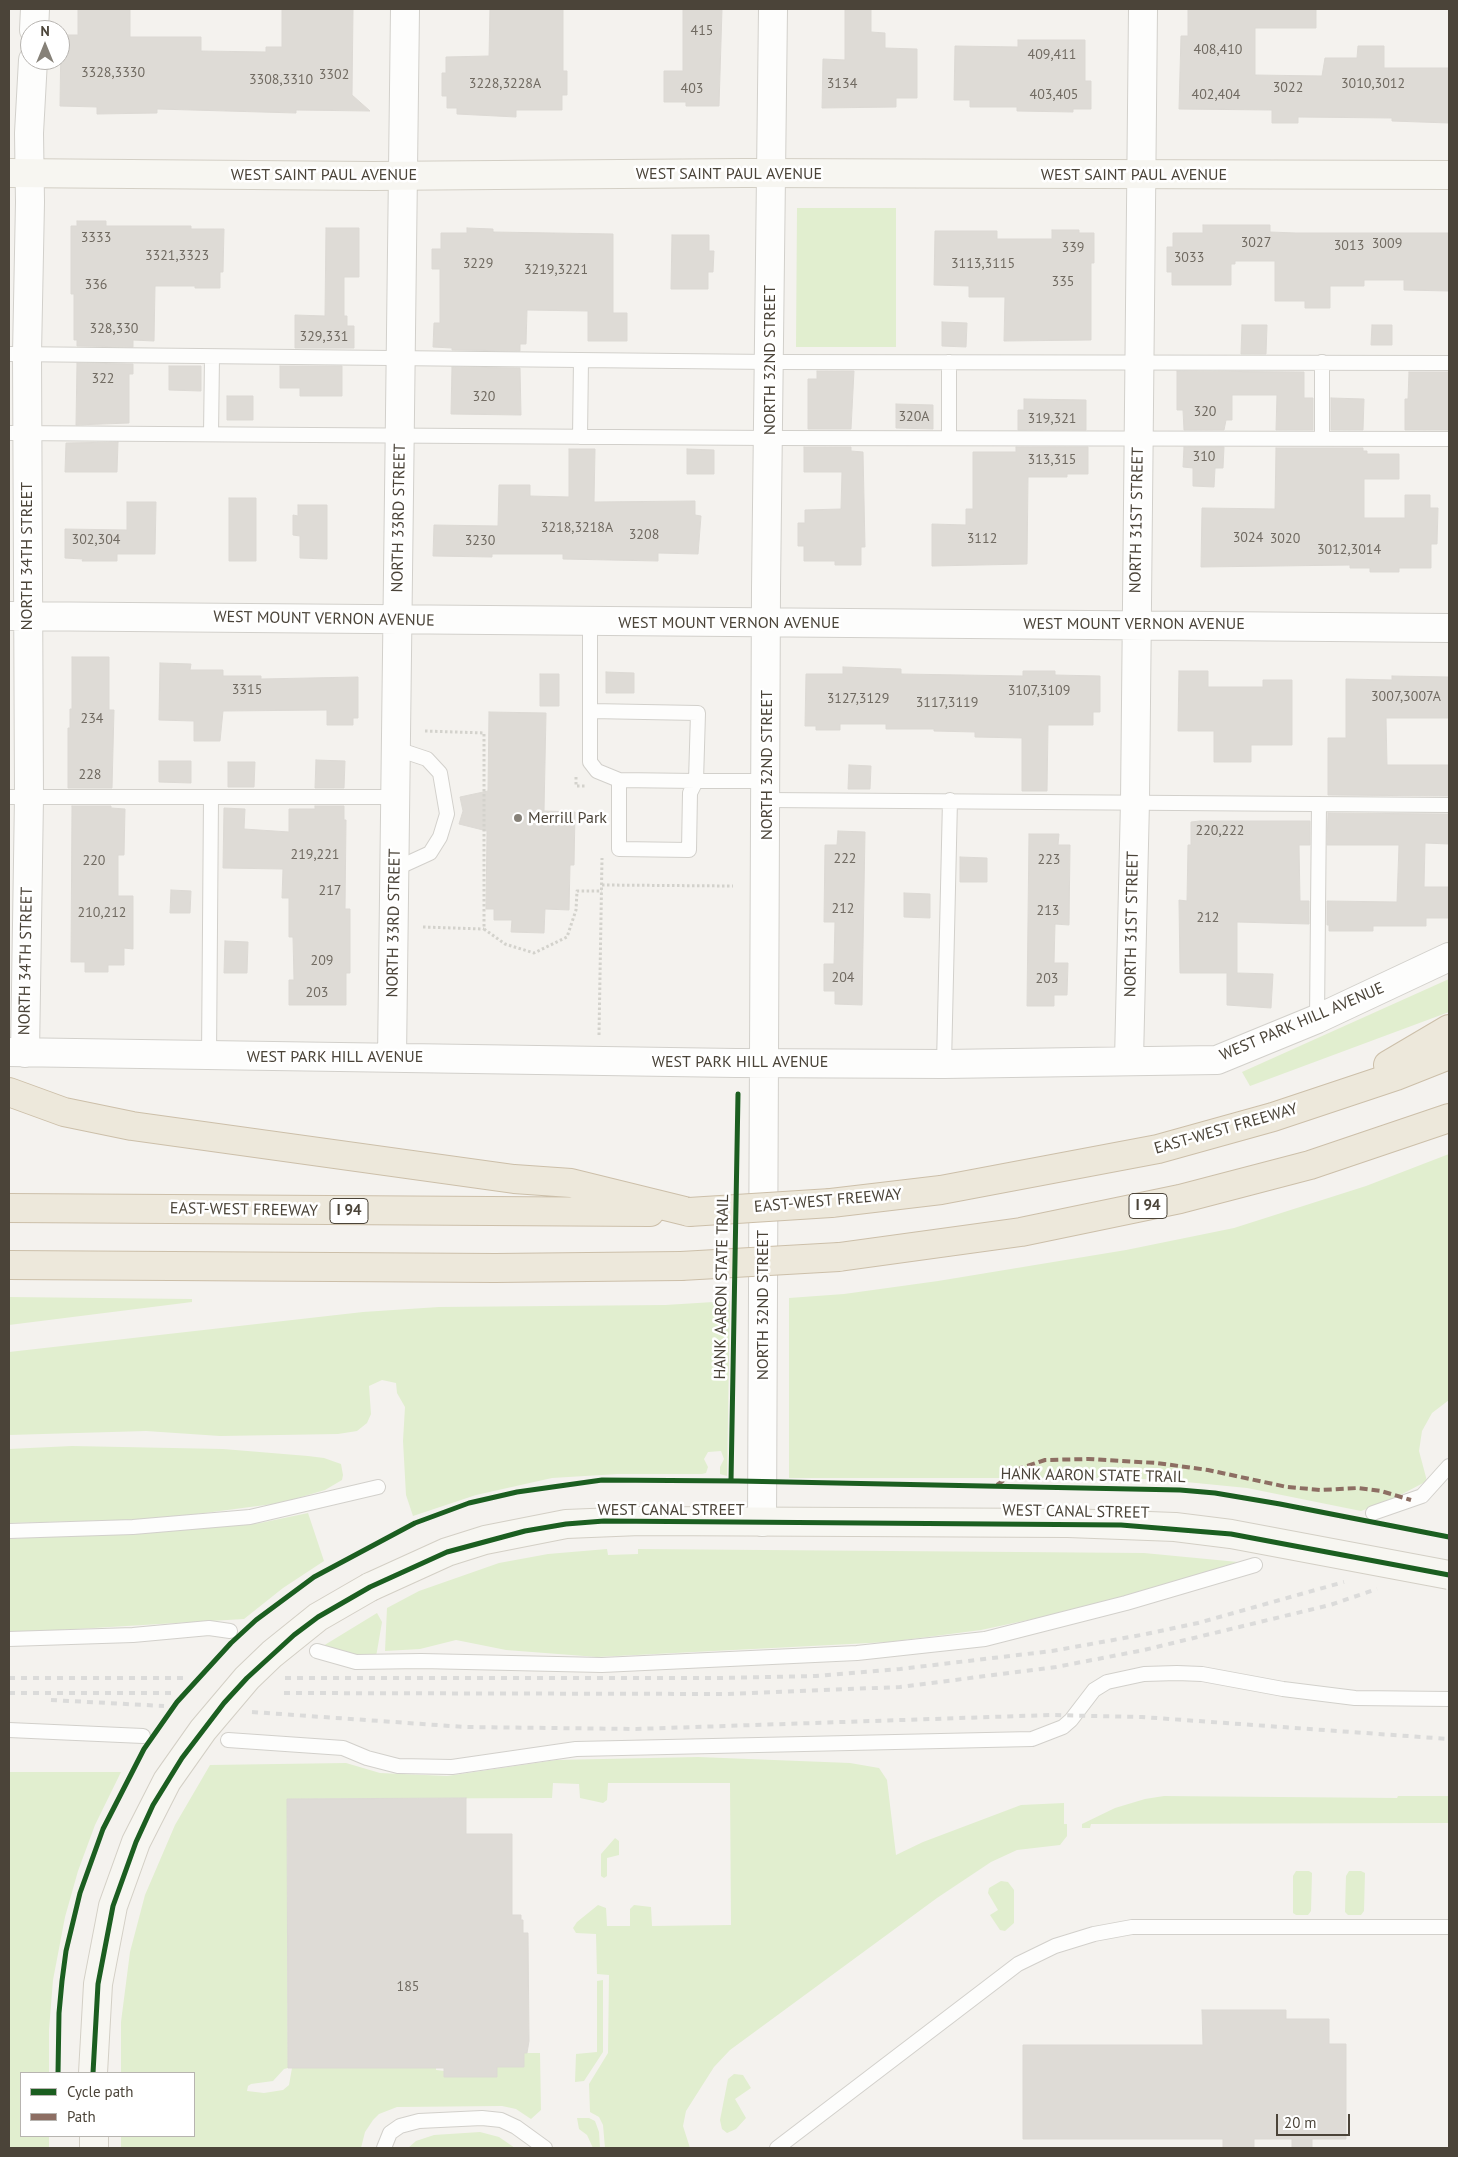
<!DOCTYPE html>
<style>
body{margin:0}
#map{position:relative;width:1458px;height:2157px;overflow:hidden;background:#f4f2ee;font-family:"PT Sans",sans-serif}
canvas{display:block}
.frame{position:absolute;inset:0;border:10px solid #4b4439;pointer-events:none}
.legend{position:absolute;left:20px;top:2072px;width:175px;height:65px;box-sizing:border-box;background:#fff;border:1px solid #b7b4b0;margin:0;padding:6px 9px;list-style:none;font-size:15px;color:#4b4439}
.legend li{display:flex;align-items:center;gap:10px;height:25px}
.legend b{width:25px;border:1px solid #b7b4b0}
.north{position:absolute;left:20px;top:20px;width:50px;height:50px;box-sizing:border-box;background:#fff;border:1px solid #b7b4b0;border-radius:50%;rotate:0deg;font-size:14px;font-weight:700;line-height:20px;text-align:center;color:#4b4439}
.north::after{content:'';display:block;margin:auto;width:18px;height:22px;background:#868178;clip-path:polygon(50% 0,100% 100%,50% 72%,0 100%)}
.scale{position:absolute;left:1276px;top:2114px;width:74px;height:22px;box-sizing:border-box;border:2px solid #4b4439;border-top:0;padding-left:6px;font-size:15px;line-height:18px;white-space:nowrap;color:#4b4439;-webkit-text-stroke:4px #fff;paint-order:stroke}
</style>
<div id="map">
<canvas width="1458" height="2157"></canvas>
<div class="frame"></div>
<ul class="legend">
<li><b style="height:6px;background:#1b5e20"></b>Cycle path</li>
<li><b style="height:6px;background:#8d6e63"></b>Path</li>
</ul>
<div class="north">N</div>
<div class="scale">20 m</div>
</div>
<script>
const context = document.querySelector('canvas').getContext('2d');
context.lineJoin = 'round';
function fill(path, color) { context.fillStyle = color; context.fill(path, 'evenodd'); }
const shape = rows => new Path2D(rows.map(r => 'M' + r).join(''));
function trace(path, color, width, dash) { context.strokeStyle = color; context.lineWidth = width; context.lineCap = dash ? 'butt' : 'round'; context.setLineDash(dash || []); context.stroke(path); }
function drawText(font, color, halo, rows, align = 'center') {
  context.font = font + ' "PT Sans",sans-serif'; context.lineWidth = 5; context.setLineDash([]); context.textBaseline = 'middle'; context.strokeStyle = halo; context.fillStyle = color; for (const [text, x, y, turn = 0] of rows) {
    context.save(); context.translate(x, y); context.rotate((+turn || 0) * Math.PI / 180); context.textAlign = isNaN(turn) ? turn : align; if (halo) context.strokeText(text, 0, 0); context.fillText(text, 0, 0); context.restore();
  }
}
fill(shape([
 [797,208,896,208,896,347,796,347],
 [1449,979,1449,1012,1250,1086,1242,1072],
 [1449,1154,1449,1400,1432,1413,1422,1431,1419,1451,1427,1481,1389,1501,1361,1511,1247,1488,1176,1481,1126,1478,789,1478,789,1298,844,1294,938,1281,1126,1250,1234,1228,1366,1186],
 [9,1297,192,1299,192,1302,9,1325],
 [730,1301,727,1476,720,1474,720,1467,724,1459,721,1451,708,1452,704,1459,708,1467,706,1473,702,1474,618,1474,552,1478,476,1495,413,1516,406,1495,403,1441,405,1407,397,1393,396,1383,382,1380,369,1386,371,1414,367,1423,357,1431,338,1434,220,1436,146,1431,9,1435,9,1352,363,1312,439,1307,665,1305],
 [72,1446,223,1449,308,1456,324,1458,341,1464,343,1475,342,1480,325,1490,281,1503,250,1507,160,1519,9,1523,9,1449],
 [308,1513,324,1561,283,1588,244,1619,9,1633,9,1539,216,1527,260,1523],
 [607,1549,608,1555,638,1554,638,1549,1144,1553,1238,1562,1152,1589,1056,1614,981,1630,889,1642,597,1657,506,1650,456,1640,420,1649,385,1651,387,1608,419,1591,499,1563,548,1554],
 [377,1613,382,1622,376,1657,359,1656,323,1646],
 [698,1757,850,1763,879,1768,887,1780,896,1855,923,1842,1021,1805,1064,1803,1064,1824,1067,1824,1067,1836,1060,1845,1017,1850,991,1862,937,1898,730,2050,714,2067,686,2111,683,2126,690,2148,605,2148,603,2125,599,2117,590,2112,589,2084,608,2053,609,1975,597,1974,596,1934,576,1933,573,1928,577,1922,598,1905,606,1908,607,1926,630,1926,630,1909,634,1905,651,1907,652,1926,731,1925,730,1783,608,1783,607,1800,603,1803,580,1798,579,1784,553,1783,552,1798,287,1799,288,2068,284,2069,273,2081,251,2084,248,2086,247,2091,264,2093,283,2090,289,2085,292,2068,436,2068,436,2070,497,2077,497,2067,524,2067,524,2053,540,2053,541,2110,531,2119,516,2109,502,2106,397,2107,379,2114,373,2120,365,2132,361,2148,121,2148,121,2136,194,2136,194,2073,121,2073,121,2022,130,1952,145,1895,175,1825,210,1765,346,1763,380,1773,447,1776,556,1760],
 [9,1772,121,1772,95,1825,78,1871,65,1917,53,1980,49,2030,49,2073,21,2073,21,2136,49,2136,49,2148,9,2148],
 [1164,1796,1397,1798,1398,1796,1449,1796,1449,1823,1091,1824,1090,1828,1082,1828,1082,1824,1115,1808,1145,1799],
 [615,1838,619,1841,619,1855,607,1858,607,1876,604,1878,601,1876,601,1854],
 [1296,1871,1309,1871,1312,1873,1311,1911,1308,1915,1296,1915,1293,1913,1293,1876],
 [1349,1871,1361,1871,1365,1873,1364,1911,1361,1915,1348,1915,1345,1912,1346,1876],
 [1001,1881,1008,1882,1014,1890,1014,1923,1005,1931,1000,1930,990,1915,998,1910,988,1893,989,1888],
 [603,1980,603,2052,584,2081,575,2082,576,2054,597,2052,597,1981],
 [734,2074,743,2075,751,2088,735,2099,746,2118,736,2129,727,2133,722,2129,720,2120,728,2079],
 [577,2118,589,2118,595,2121,599,2132,600,2148,593,2148,587,2135,579,2129],
 [480,2132,499,2137,515,2148,408,2148,416,2141,434,2135]
]), '#e1eecf');
const building = shape([
 [78,9,130,9,130,37,201,37,201,51,266,52,266,47,282,47,282,9,353,9,352,95,370,111,296,110,296,113,157,109,157,113,97,114,97,107,60,106,61,35,78,35,78,9],
 [490,9,563,9,563,71,567,71,567,95,562,95,562,110,516,110,516,117,457,114,457,108,447,108,447,96,442,96,442,73,446,73,446,57,489,56,490,9],
 [683,9,722,9,719,106,686,106,686,102,664,102,664,71,683,71,683,9],
 [845,9,871,9,871,32,885,33,885,48,917,49,917,98,896,98,896,107,822,108,823,59,845,60,845,9],
 [1188,9,1316,9,1316,28,1255,28,1255,75,1322,76,1325,58,1357,58,1358,46,1384,46,1384,68,1449,68,1449,123,1392,121,1392,118,1298,117,1298,123,1272,123,1272,110,1179,109,1181,36,1188,36,1188,9],
 [1018,40,1085,40,1085,81,1091,81,1091,109,1073,109,1073,112,1017,111,1017,107,970,107,970,100,954,100,955,46,1018,47,1018,40],
 [77,221,106,221,106,226,191,226,191,229,224,229,223,272,220,272,220,288,195,288,195,286,155,286,154,341,133,340,133,347,77,346,77,340,74,340,74,294,71,294,71,226,77,226,77,221],
 [1203,225,1270,225,1270,232,1296,233,1449,233,1449,291,1404,290,1404,280,1364,280,1364,286,1330,286,1330,308,1305,308,1305,301,1275,301,1275,261,1235,261,1235,264,1231,264,1231,285,1172,285,1172,272,1167,272,1167,247,1173,247,1173,233,1203,233,1203,225],
 [326,228,359,228,359,277,344,277,344,316,347,316,347,326,354,326,354,348,295,348,295,315,325,316,326,228],
 [467,228,493,229,493,232,613,234,613,313,627,313,627,341,588,341,588,311,527,310,526,344,520,344,520,351,452,350,452,348,433,347,434,323,440,323,440,269,432,269,432,249,441,249,441,233,467,233,467,228],
 [1052,230,1079,230,1079,233,1094,233,1094,263,1091,263,1091,340,1004,341,1005,297,969,297,969,286,934,285,935,231,997,231,997,239,1052,239,1052,230],
 [672,235,709,235,709,251,714,251,713,272,708,272,708,289,671,289,672,235],
 [942,322,967,323,966,347,942,346,942,322],
 [1242,325,1267,325,1266,354,1241,354,1242,325],
 [1372,325,1392,325,1392,345,1371,345,1372,325],
 [77,363,133,364,133,374,129,374,129,423,76,425,77,363],
 [169,366,201,366,201,391,169,390,169,366],
 [280,366,342,366,342,396,300,396,300,388,280,388,280,366],
 [452,367,520,368,521,415,451,414,452,367],
 [817,371,854,371,851,429,808,429,808,379,817,379,817,371],
 [1177,371,1304,372,1304,398,1313,398,1313,430,1276,430,1277,395,1232,395,1232,420,1226,420,1224,430,1184,430,1183,410,1177,410,1177,371],
 [1409,372,1449,372,1449,430,1405,430,1405,399,1408,399,1409,372],
 [227,396,253,396,253,420,227,420,227,396],
 [1331,398,1364,399,1363,430,1331,430,1331,398],
 [1024,399,1086,400,1086,430,1018,430,1018,410,1024,410,1024,399],
 [896,404,933,405,933,429,896,428,896,404],
 [118,442,117,472,65,472,66,443,118,442],
 [804,447,851,447,851,451,863,452,865,547,861,547,861,565,835,565,835,561,804,561,804,546,798,546,798,523,805,523,805,510,841,509,842,472,804,472,804,447],
 [1016,447,1088,447,1088,474,1067,474,1067,477,1028,477,1027,564,932,566,932,524,966,525,966,509,973,509,973,452,1016,452,1016,447],
 [1184,447,1224,447,1223,468,1215,468,1214,487,1193,486,1193,468,1183,467,1184,447],
 [1276,448,1363,448,1363,451,1367,451,1367,454,1399,454,1399,479,1364,479,1364,518,1405,518,1405,495,1430,495,1430,508,1438,508,1437,544,1431,544,1431,568,1399,568,1399,572,1370,572,1370,568,1350,568,1350,565,1201,567,1202,508,1275,509,1276,448],
 [569,449,595,449,594,502,695,501,695,515,701,516,698,554,658,553,658,561,563,559,563,554,492,554,492,557,433,556,434,525,498,526,499,485,530,485,530,496,569,497,569,449],
 [687,449,714,450,714,474,687,474,687,449],
 [229,498,256,498,256,561,229,561,229,498],
 [127,502,156,502,155,554,117,554,117,561,82,561,83,559,65,558,65,529,127,530,127,502],
 [298,505,327,505,327,559,300,558,300,536,293,535,293,515,298,516,298,505],
 [72,657,109,657,109,710,114,710,112,788,68,788,68,728,70,728,70,709,72,709,72,657],
 [160,663,191,664,190,670,223,670,223,676,261,676,261,679,358,677,358,718,353,718,353,725,327,725,327,710,223,711,220,741,194,741,194,721,159,720,160,663],
 [843,667,901,669,901,674,1023,676,1023,671,1055,671,1055,675,1100,676,1100,712,1093,712,1093,725,1048,725,1047,791,1022,791,1022,738,975,737,975,732,934,731,934,729,886,729,886,724,840,724,840,730,816,730,816,726,805,726,806,674,843,674,843,667],
 [1179,671,1208,671,1208,687,1263,687,1263,680,1292,680,1292,745,1251,745,1251,762,1214,762,1214,731,1178,731,1179,671],
 [606,672,634,673,634,693,606,693,606,672],
 [540,674,559,674,559,706,540,706,540,674],
 [1392,676,1449,677,1449,718,1386,718,1387,765,1449,765,1449,796,1328,795,1328,738,1346,738,1346,679,1392,680,1392,676],
 [489,712,546,713,544,811,575,812,574,865,570,865,569,910,545,909,544,933,511,932,512,920,494,920,494,909,486,909,487,831,459,824,463,811,460,797,488,791,489,712],
 [316,760,345,761,344,788,315,788,316,760],
 [159,761,191,761,191,783,159,782,159,761],
 [228,762,255,762,254,787,228,787,228,762],
 [849,765,871,766,870,789,848,789,849,765],
 [72,806,111,806,111,808,125,809,124,855,118,855,118,896,133,896,133,949,124,948,124,965,108,965,108,972,85,972,85,962,71,962,72,806],
 [315,806,344,806,344,820,346,820,345,909,350,909,350,973,346,973,346,1005,289,1005,289,980,294,980,293,937,289,937,289,898,282,898,283,869,223,868,224,808,245,809,244,829,289,832,289,809,315,809,315,806],
 [1328,813,1449,814,1449,844,1425,843,1424,887,1449,887,1449,918,1426,918,1426,926,1373,926,1373,931,1329,931,1329,925,1327,925,1327,901,1397,902,1399,845,1327,845,1328,813],
 [1200,821,1310,821,1310,845,1299,845,1300,901,1309,901,1309,924,1237,922,1237,973,1273,974,1271,1008,1227,1005,1227,973,1180,973,1179,900,1187,901,1188,845,1191,845,1191,822,1200,821],
 [838,831,865,832,862,1005,835,1004,835,991,824,991,824,964,834,964,835,922,824,922,825,845,837,845,838,831],
 [1029,834,1059,834,1058,845,1070,845,1069,925,1055,924,1054,963,1068,963,1067,995,1054,995,1054,1006,1027,1006,1029,834],
 [960,857,987,858,987,882,960,882,960,857],
 [171,890,191,891,190,913,170,913,171,890],
 [904,893,930,894,930,918,904,917,904,893],
 [225,941,248,942,247,973,224,973,225,941],
 [466,1798,466,1834,512,1834,512,1915,521,1915,521,1920,523,1920,523,1933,528,1933,529,2041,527,2053,524,2053,524,2067,497,2067,497,2077,444,2077,444,2068,288,2068,287,1799,466,1798],
 [1202,2010,1286,2010,1286,2019,1329,2019,1329,2044,1346,2044,1346,2139,1312,2139,1312,2148,1292,2148,1292,2139,1254,2139,1254,2148,1223,2148,1223,2139,1023,2139,1023,2045,1203,2045,1202,2010]
]);
fill(building, '#dedbd6');
trace(building, '#dcd9d4', 1);
const lane = shape([
 [9,354,770,362,1449,363],
 [949,362,949,438],
 [1322,362,1322,438],
 [9,433,769,438,1449,439],
 [211,434,212,357],
 [580,437,581,360],
 [590,622,590,762,597,771,619,780],
 [591,711,698,713,696,781,690,793,689,850,619,849,619,780,696,781,767,781],
 [9,797,396,797],
 [767,800,1449,805],
 [395,869,430,853,440,837,447,814,440,773,427,759,397,749],
 [1317,1019,1319,804],
 [209,1057,211,797],
 [944,1064,950,800],
 [1373,1513,1422,1496,1449,1466],
 [9,1531,133,1527,250,1517,378,1487],
 [9,1639,133,1635,209,1628,230,1631],
 [317,1651,356,1662,421,1661,602,1665,857,1653,985,1639,1126,1603,1255,1565],
 [9,1730,143,1736],
 [228,1740,343,1748,367,1758,398,1766,452,1767,576,1749,1032,1739,1063,1727,1071,1720,1094,1690,1107,1682,1144,1674,1177,1673,1202,1674,1283,1689,1355,1698,1449,1699],
 [384,2148,390,2133,400,2126,419,2121,482,2118,501,2120,516,2127,545,2148],
 [777,2148,1018,1964,1055,1946,1094,1934,1132,1927,1449,1927]
]);
const street = shape([
 [34,30,35,9],
 [9,616,1449,628],
 [9,1052,736,1063,944,1064,1217,1060,1317,1019,1449,957],
 [25,1053,29,797,27,354,30,202,29,133,33,60],
 [392,1057,405,9],
 [1129,1060,1135,801,1143,9],
 [762,1522,766,588,773,9]
]);
const secondary = shape([
 [9,173,373,176,744,173,1449,175],
 [370,1587,447,1552,485,1540,566,1524,640,1521,1068,1523],
 [94,2136,94,2148]
]);
const highway = shape([
 [1388,1065,1449,1029],
 [9,1092,64,1112,132,1126,514,1179,571,1183,689,1212],
 [831,1203,941,1190,1158,1149,1273,1117,1396,1076,1449,1055],
 [9,1208,650,1212],
 [839,1257,1021,1232,1180,1199,1310,1165,1449,1118],
 [9,1265,495,1268,681,1266]
]);
trace(lane, '#d2d0cb', 16);
trace(street, '#d2d0cb', 30);
trace(secondary, '#d3cfc5', 30);
trace(highway, '#ccbfa9', 30);
trace(shape([
 [425,731,484,733,484,929,505,944,534,953,567,937,576,910,577,891,602,891],
 [576,777,576,786,586,786],
 [602,885,733,886],
 [423,927,484,929],
 [599,1035,602,858]
]), '#d3d2cc', 3, [2.5, 2.5]);
trace(lane, '#fdfdfc', 14);
trace(street, '#fdfdfc', 28);
trace(secondary, '#f7f6f1', 28);
trace(highway, '#ede8db', 28);
trace(shape([
 [9,1678,187,1678],
 [285,1678,723,1678,816,1676,900,1669,1052,1651,1141,1635,1198,1623,1344,1582],
 [9,1693,174,1693],
 [284,1693,725,1694,900,1687,1056,1667,1144,1650,1330,1605,1377,1589],
 [51,1700,164,1706],
 [252,1712,465,1727,636,1729,1050,1715,1142,1717,1449,1739]
]), '#dbdbda', 4, [6, 6]);
const secondaryBridge = shape([
 [1068,1523,1175,1527,1231,1534,1449,1575],
 [93,2073,98,1984,113,1906,136,1842,167,1781,203,1730,247,1678,272,1654,318,1617,370,1587]
]);
const highwayBridge = shape([
 [689,1212,831,1203],
 [681,1266,839,1257]
]);
trace(secondaryBridge, '#d3cfc5', 30, []);
trace(highwayBridge, '#ccbfa9', 30, []);
trace(secondaryBridge, '#f7f6f1', 28);
trace(highwayBridge, '#ede8db', 28);
trace(shape([
 [997,1485,1021,1468,1045,1460,1088,1459,1157,1463,1208,1470,1287,1487,1321,1490,1358,1488,1381,1491,1411,1500]
]), '#8d6e63', 4, [8, 4]);
trace(shape([
 [731,1481,738,1094],
 [58,2073,59,2013,62,1981,66,1951,80,1893,103,1829,144,1749,177,1702,231,1643,256,1620,314,1577,415,1523,469,1503,517,1492,602,1480,738,1481,1180,1490,1215,1493,1280,1504,1449,1537],
 [93,2073,98,1984,113,1906,136,1842,153,1805,182,1758,224,1703,247,1678,294,1635,318,1617,370,1587,447,1552,525,1531,566,1524,604,1521,1121,1525,1231,1534,1449,1575]
]), '#1b5e20', 5);
for (const [x, y, r, color] of [
 [518,818,5,"#868178"]
]) { const dot = new Path2D(); dot.arc(x, y, r, 0, 2 * Math.PI); context.fillStyle = color; context.fill(dot); trace(dot, '#fff', 2); }
drawText('14px', '#706a61', null, [
 ["415",702,31],
 ["408,410",1218,50],
 ["409,411",1052,55],
 ["3328,3330",113,73],
 ["3302",334,75],
 ["3308,3310",281,80],
 ["3228,3228A",505,84],
 ["3134",842,84],
 ["3010,3012",1373,84],
 ["3022",1288,88],
 ["403",692,89],
 ["403,405",1054,95],
 ["402,404",1216,95],
 ["3333",96,238],
 ["3027",1256,243],
 ["3009",1387,244],
 ["3013",1349,246],
 ["339",1073,248],
 ["3321,3323",177,256],
 ["3033",1189,258],
 ["3229",478,264],
 ["3113,3115",983,264],
 ["3219,3221",556,270],
 ["335",1063,282],
 ["336",96,285],
 ["328,330",114,329],
 ["329,331",324,337],
 ["322",103,379],
 ["320",484,397],
 ["320",1205,412],
 ["320A",914,417],
 ["319,321",1052,419],
 ["310",1204,457],
 ["313,315",1052,460],
 ["3218,3218A",577,528],
 ["3208",644,535],
 ["3024",1248,538],
 ["3112",982,539],
 ["3020",1285,539],
 ["302,304",96,540],
 ["3230",480,541],
 ["3012,3014",1349,550],
 ["3315",247,690],
 ["3107,3109",1039,691],
 ["3007,3007A",1406,697],
 ["3127,3129",858,699],
 ["3117,3119",947,703],
 ["234",92,719],
 ["228",90,775],
 ["220,222",1220,831],
 ["219,221",315,855],
 ["222",845,859],
 ["223",1049,860],
 ["220",94,861],
 ["217",330,891],
 ["212",843,909],
 ["213",1048,911],
 ["210,212",102,913],
 ["212",1208,918],
 ["209",322,961],
 ["204",843,978],
 ["203",1047,979],
 ["203",317,993],
 ["185",408,1987]
]);
for (const [x, y, w] of [
 [1148,1206,38],
 [349,1211,38]
]) { const box = new Path2D(); box.roundRect(x - w / 2, y - 12.5, w, 25, 4); context.fillStyle = '#fff'; context.fill(box); trace(box, '#4b4439', 1); }
drawText('bold 15px', '#4b4439', null, [
 ["I 94",1148,1206],
 ["I 94",349,1211]
]);
drawText('16px', '#4b4439', '#fff', [
 ["WEST SAINT PAUL AVENUE",729,174],
 ["WEST SAINT PAUL AVENUE",324,175],
 ["WEST SAINT PAUL AVENUE",1134,175],
 ["NORTH 32ND STREET",770,360,-90],
 ["NORTH 33RD STREET",399,518,-89],
 ["NORTH 31ST STREET",1137,520,-89],
 ["NORTH 34TH STREET",27,556,-90],
 ["WEST MOUNT VERNON AVENUE",324,619,1],
 ["WEST MOUNT VERNON AVENUE",729,623],
 ["WEST MOUNT VERNON AVENUE",1134,624],
 ["NORTH 32ND STREET",767,765,-90],
 ["NORTH 33RD STREET",394,923,-89],
 ["NORTH 31ST STREET",1132,924,-89],
 ["NORTH 34TH STREET",26,961,-89],
 ["WEST PARK HILL AVENUE",1302,1022,-23],
 ["WEST PARK HILL AVENUE",335,1057],
 ["WEST PARK HILL AVENUE",740,1062],
 ["EAST-WEST FREEWAY",1226,1129,-16],
 ["EAST-WEST FREEWAY",828,1201,-5],
 ["EAST-WEST FREEWAY",244,1210,1],
 ["HANK AARON STATE TRAIL",722,1287,-89],
 ["NORTH 32ND STREET",763,1305,-90],
 ["HANK AARON STATE TRAIL",1093,1476,1],
 ["WEST CANAL STREET",671,1510],
 ["WEST CANAL STREET",1076,1512,1]
]);
drawText('16px', '#4b4439', '#fff', [
 ["Merrill Park",528,818]
], 'left');
</script>
